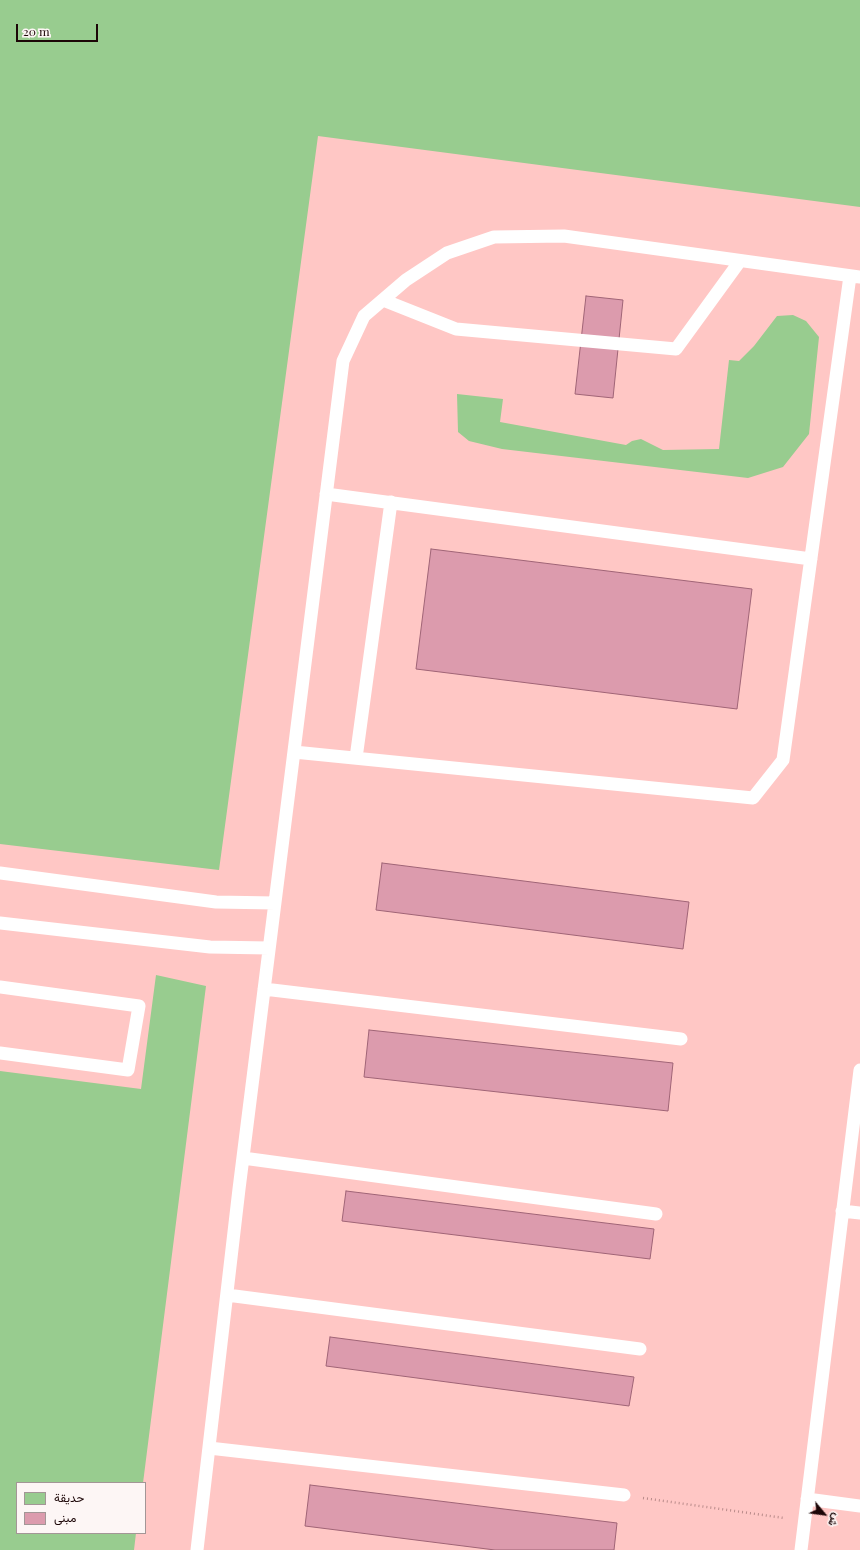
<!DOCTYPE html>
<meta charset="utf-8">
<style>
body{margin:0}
#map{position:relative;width:860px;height:1550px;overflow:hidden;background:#ffc7c5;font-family:"Playfair Display",Vazirmatn,serif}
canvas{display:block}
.legend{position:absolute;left:16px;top:1482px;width:130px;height:52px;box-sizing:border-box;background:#fdf6f5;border:1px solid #a39696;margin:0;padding:5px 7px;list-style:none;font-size:12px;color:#1c0607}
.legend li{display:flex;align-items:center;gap:8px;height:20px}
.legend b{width:20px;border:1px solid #a39696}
.north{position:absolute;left:804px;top:1494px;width:40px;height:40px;-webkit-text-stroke:3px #fdf6f5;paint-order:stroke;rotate:119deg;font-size:11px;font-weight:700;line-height:16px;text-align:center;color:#1c0607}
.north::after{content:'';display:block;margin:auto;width:14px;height:18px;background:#1c0607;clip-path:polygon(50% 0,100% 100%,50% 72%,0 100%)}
.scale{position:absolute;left:16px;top:24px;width:82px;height:18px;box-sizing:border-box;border:2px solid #1c0607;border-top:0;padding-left:5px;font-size:12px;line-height:14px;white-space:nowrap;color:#1c0607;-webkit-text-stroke:3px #fdf6f5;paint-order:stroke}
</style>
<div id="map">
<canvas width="860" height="1550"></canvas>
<ul class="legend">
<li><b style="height:11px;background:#98cc8f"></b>حديقة</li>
<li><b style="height:11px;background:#dc9bad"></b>مبنى</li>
</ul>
<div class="north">ش</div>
<div class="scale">20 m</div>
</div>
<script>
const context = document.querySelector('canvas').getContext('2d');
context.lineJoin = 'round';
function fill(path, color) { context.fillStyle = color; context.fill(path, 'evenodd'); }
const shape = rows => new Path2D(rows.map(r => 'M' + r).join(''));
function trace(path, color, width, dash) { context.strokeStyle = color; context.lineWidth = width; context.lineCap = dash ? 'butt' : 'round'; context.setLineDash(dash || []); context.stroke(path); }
fill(shape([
 [0,0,860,0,860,207,318,136,219,870,0,844],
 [793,315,806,321,819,337,809,434,783,467,748,478,502,449,469,441,458,432,457,394,503,399,500,422,626,445,632,441,641,439,663,450,719,449,729,360,739,361,754,346,777,316],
 [156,975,206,986,143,1483,17,1483,17,1533,136,1533,134,1550,0,1550,0,1071,141,1089]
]), '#98cc8f');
const building = shape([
 [586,296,623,300,613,398,575,394,586,296],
 [431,549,752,589,737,709,416,669,431,549],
 [382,863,689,902,683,949,376,910,382,863],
 [369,1030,673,1063,668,1111,364,1077,369,1030],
 [346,1191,654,1229,650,1259,342,1221,346,1191],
 [330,1337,634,1377,629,1406,326,1366,330,1337],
 [310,1485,617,1523,614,1550,495,1550,305,1526,310,1485]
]);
fill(building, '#dc9bad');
trace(building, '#a06476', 1);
trace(shape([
 [643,1498,784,1518]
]), '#b98b8a', 2.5, [1, 3]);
trace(shape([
 [383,300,456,329,676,349,740,261],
 [326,494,811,559],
 [294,752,753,798,783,760,850,276],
 [356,758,391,502],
 [0,873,216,902,275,903],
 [0,923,210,947,269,948],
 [0,987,139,1006,128,1070,0,1053],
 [264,989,681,1039],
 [243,1158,656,1214],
 [842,1211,860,1213],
 [227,1295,640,1349],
 [209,1448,624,1495],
 [807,1499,860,1506],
 [197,1550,239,1189,343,361,364,316,406,280,447,253,494,237,564,236,860,277],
 [801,1550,860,1070]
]), '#fff', 13);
</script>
